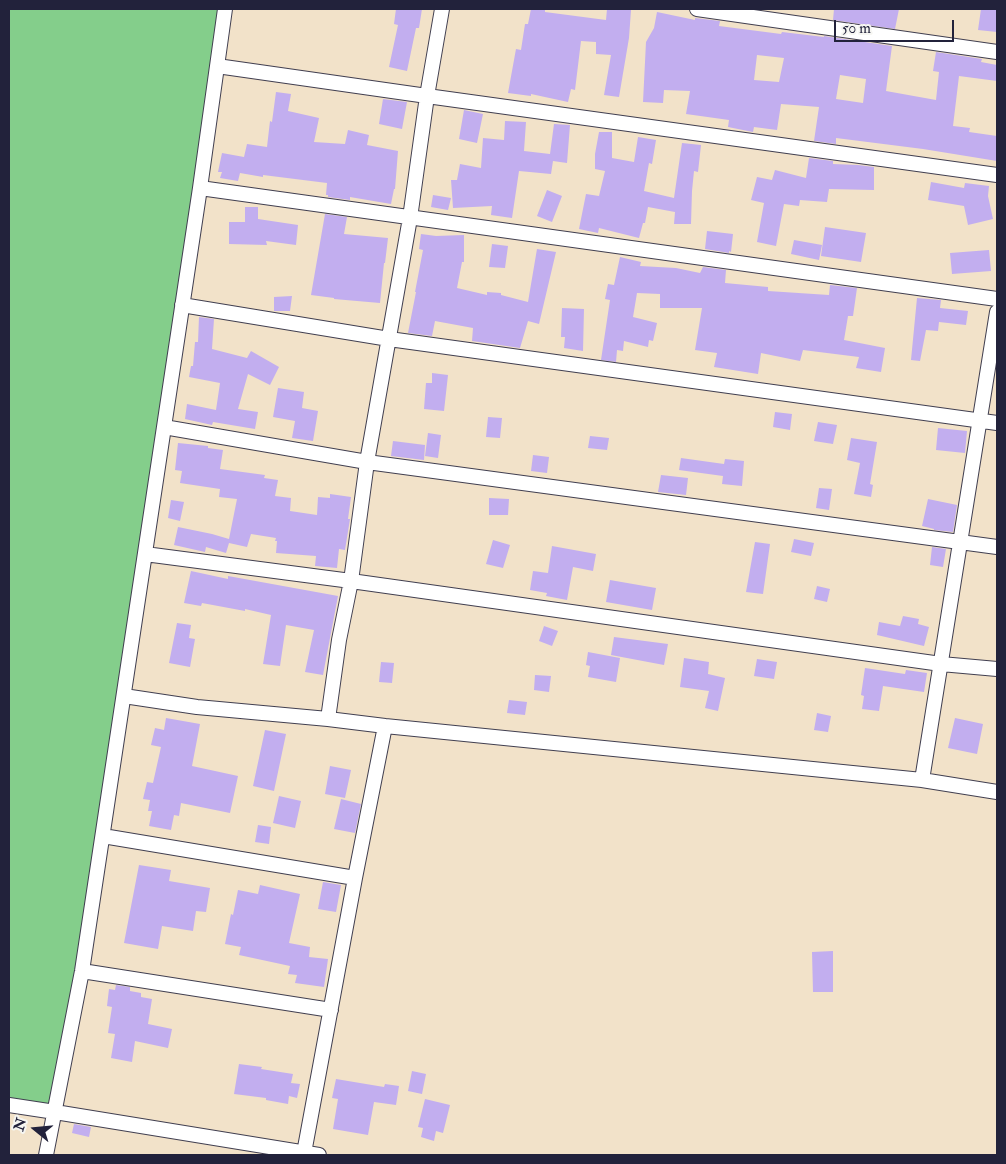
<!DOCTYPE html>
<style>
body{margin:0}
#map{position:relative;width:1006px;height:1164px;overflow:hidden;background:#f2e2c9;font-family:"IM FELL Double Pica",serif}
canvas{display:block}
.frame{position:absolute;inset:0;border:10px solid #22223b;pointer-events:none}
.north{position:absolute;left:10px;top:1104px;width:50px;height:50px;-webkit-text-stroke:4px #f6f6f2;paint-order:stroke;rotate:287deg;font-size:14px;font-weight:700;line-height:20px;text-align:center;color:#22223b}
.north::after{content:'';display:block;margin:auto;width:18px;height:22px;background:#22223b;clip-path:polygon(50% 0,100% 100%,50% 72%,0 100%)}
.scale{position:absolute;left:834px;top:20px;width:120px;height:22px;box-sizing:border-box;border:2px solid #22223b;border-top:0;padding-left:6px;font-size:15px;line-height:18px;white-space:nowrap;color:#22223b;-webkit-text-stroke:4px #f6f6f2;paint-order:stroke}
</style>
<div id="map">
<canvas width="1006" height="1164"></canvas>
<div class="frame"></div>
<div class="north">N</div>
<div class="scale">50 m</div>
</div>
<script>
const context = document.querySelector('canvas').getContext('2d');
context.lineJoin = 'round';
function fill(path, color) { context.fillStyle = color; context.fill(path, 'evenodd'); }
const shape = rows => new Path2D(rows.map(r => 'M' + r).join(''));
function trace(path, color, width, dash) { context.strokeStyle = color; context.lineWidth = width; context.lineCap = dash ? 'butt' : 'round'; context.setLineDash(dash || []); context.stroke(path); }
fill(shape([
 [9,9,222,9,55,1112,9,1104]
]), '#84ce8b');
fill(shape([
 [396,9,422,9,419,28,416,28,407,71,389,67,398,25,394,24],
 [531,9,545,9,545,12,606,20,607,9,631,10,629,38,619,97,604,95,611,55,596,54,596,42,581,41,575,90,571,89,568,102,531,94,531,96,508,93,516,49,521,50,525,24,528,24],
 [834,9,899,9,895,29,833,20],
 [981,9,997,9,997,32,978,30],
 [657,12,695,20,695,18,720,21,719,26,781,34,782,32,824,37,824,36,892,46,886,91,936,100,939,72,933,71,936,52,982,59,981,62,997,65,997,81,959,76,953,126,970,128,969,132,997,136,997,161,923,149,836,138,836,144,814,141,819,107,781,104,777,130,754,127,753,132,728,127,729,120,686,114,690,91,664,90,663,103,643,102,646,42,654,28],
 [757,55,784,58,779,82,754,80],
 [840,75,866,79,863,103,836,99],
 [276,92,291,94,288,111,319,118,314,142,345,144,348,130,369,135,367,145,398,151,395,189,394,189,391,204,350,197,350,200,328,197,328,195,326,195,327,183,263,175,263,177,240,173,238,181,220,178,222,172,218,172,222,153,244,157,247,144,267,147,270,121,272,122],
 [383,99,407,102,402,129,379,124],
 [464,110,483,114,477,143,459,139],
 [505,121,526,122,524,151,550,154,554,124,570,125,567,163,553,161,551,174,519,171,512,218,491,215,492,206,453,208,451,180,457,180,460,164,481,168,483,138,504,140],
 [599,132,612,132,612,158,634,162,638,137,656,140,652,164,649,163,644,191,674,198,682,143,701,145,698,172,694,171,692,191,691,224,674,224,675,212,648,207,645,223,643,223,639,238,599,228,598,233,579,229,586,194,599,196,605,171,595,169,595,154],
 [809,158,833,161,833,164,858,165,874,167,874,190,829,189,827,202,800,200,799,206,784,204,776,246,757,242,764,203,751,200,757,177,772,180,775,170,806,178],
 [931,182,964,188,965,183,989,186,988,196,993,219,968,225,964,206,928,200],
 [547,190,562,196,552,222,537,216],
 [433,195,451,198,448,210,431,207],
 [245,207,258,207,258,219,298,225,296,245,266,241,267,245,229,244,229,222,245,222],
 [325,214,347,217,344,234,388,238,385,263,384,263,380,303,334,299,334,298,311,295],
 [825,227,866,233,861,262,821,256],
 [707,231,733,234,731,252,729,251,729,253,705,249],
 [421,234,436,236,464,235,464,262,462,262,457,288,487,295,487,292,501,293,501,295,528,302,537,249,556,252,539,324,528,321,520,348,472,341,473,328,435,321,432,336,408,333,416,292,415,292,423,250,419,249],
 [794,240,822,245,819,260,791,254],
 [492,244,508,246,505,268,489,267],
 [989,250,991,271,952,274,950,253],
 [620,257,641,262,640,266,676,268,700,273,703,267,726,270,725,283,768,287,768,291,829,295,830,285,857,288,853,316,848,316,844,340,885,348,881,372,856,368,859,357,803,350,800,361,761,353,758,374,714,367,717,353,695,350,702,308,660,308,660,294,637,293,633,317,657,323,653,341,649,340,648,347,624,341,623,351,617,350,616,362,601,360,610,300,605,299,608,284,614,285],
 [292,296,290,311,274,311,274,297],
 [917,298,941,300,940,308,968,311,966,325,939,322,938,331,926,330,920,361,911,360],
 [562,308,584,309,583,351,564,348,565,337,561,337],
 [199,317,214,319,212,349,247,358,251,351,279,367,270,385,248,374,238,409,258,412,255,429,213,422,212,425,185,419,187,404,216,410,220,383,189,377,191,366,193,366,195,342,198,342],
 [432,373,448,375,444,411,424,409,426,383,432,383],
 [278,388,304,392,302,408,318,411,313,441,292,438,295,421,273,417],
 [775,412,792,414,790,430,773,427],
 [488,417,502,418,500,438,486,437],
 [818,422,837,425,833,444,814,441],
 [938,428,967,431,965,453,936,450],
 [428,433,441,435,438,458,425,456],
 [590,436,609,438,607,450,588,448],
 [851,438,877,442,870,484,873,485,871,497,854,494,860,463,847,460],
 [393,441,425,445,424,460,391,456],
 [178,443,208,446,208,448,223,450,220,469,265,475,264,478,278,480,275,496,291,498,290,511,317,515,318,497,330,498,330,494,351,497,348,519,350,519,345,550,339,549,337,568,315,566,316,556,276,553,277,541,275,541,276,538,251,534,247,547,229,543,226,553,206,547,205,552,174,545,178,527,212,534,229,539,237,499,219,497,220,489,180,483,182,471,175,470],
 [533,455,549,457,547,473,531,471],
 [681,458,724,464,725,459,744,461,742,486,722,484,723,476,679,470],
 [661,475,688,478,686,495,658,492],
 [819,488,832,489,829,510,816,508],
 [489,498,509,499,508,515,489,515],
 [928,499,957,505,953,532,934,530,934,529,922,526],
 [171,500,184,502,180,521,168,518],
 [794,539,814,543,811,556,791,552],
 [493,540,510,545,503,568,486,564],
 [755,542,770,544,763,594,746,592],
 [552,546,596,554,593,571,573,567,567,600,546,596,547,593,530,590,533,571,548,573],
 [932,547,946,549,943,567,930,565],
 [191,571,228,579,228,576,338,596,323,675,305,672,314,630,286,625,280,666,263,664,271,615,245,609,245,611,202,603,201,606,184,603],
 [610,580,656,588,652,610,606,602],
 [817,586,830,589,827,602,814,599],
 [903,616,919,619,918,624,929,627,924,646,877,635,879,622,900,626],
 [177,623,191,625,189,638,195,639,190,667,169,663],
 [544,626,558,631,552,646,539,641],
 [614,637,668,644,664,665,611,655],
 [588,652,620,658,616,682,588,677,590,666,586,665],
 [684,658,709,662,708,674,725,678,718,711,705,708,709,691,680,687],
 [757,659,777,662,774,679,754,676],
 [381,662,394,663,392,683,379,682],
 [865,668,905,674,906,670,927,673,924,692,883,686,879,711,862,709,864,696,861,695],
 [535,675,551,676,549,692,534,690],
 [509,700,527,702,525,715,507,713],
 [817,713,831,716,828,732,814,730],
 [166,718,200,724,192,766,238,776,230,813,181,803,179,816,174,815,171,830,149,826,152,811,148,811,150,800,143,799,147,782,153,783,161,747,151,745,155,728,164,730],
 [955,718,983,724,977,754,948,748],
 [265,730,286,734,274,791,253,786],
 [330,766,351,770,345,798,325,794],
 [279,796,301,801,295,828,273,823],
 [341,799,361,804,355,833,334,829],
 [258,825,271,827,269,844,255,842],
 [139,865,171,870,169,881,210,888,206,912,196,911,193,931,162,926,158,949,124,943],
 [323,882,341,885,336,912,318,909],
 [260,885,300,894,289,943,310,947,309,957,328,959,324,987,295,983,297,975,288,974,290,966,239,955,241,947,225,944,231,914,233,915,238,890,258,894],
 [833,951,833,992,813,992,812,952],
 [116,985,130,987,130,991,141,993,141,997,152,999,148,1024,172,1029,168,1048,135,1041,132,1062,111,1058,115,1034,108,1033,112,1007,107,1006,109,989,115,990],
 [239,1064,262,1067,261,1069,293,1074,291,1083,300,1084,297,1098,289,1096,288,1104,266,1100,266,1098,234,1094],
 [412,1071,426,1074,422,1094,408,1091],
 [336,1079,384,1087,385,1084,399,1086,396,1105,374,1102,368,1135,333,1129,338,1099,332,1098],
 [425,1099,450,1105,443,1133,436,1131,434,1141,421,1137,423,1128,418,1127],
 [74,1124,91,1127,89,1137,72,1133]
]), '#c2aeef');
const street = shape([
 [697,9,997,52],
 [217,66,427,96,997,175],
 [200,188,997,299],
 [182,305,389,339,997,423],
 [164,427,367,462,997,547],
 [145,554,351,581,941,664,997,669],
 [124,696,197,707,328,719],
 [385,726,922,780,997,792],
 [922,780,997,312],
 [103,836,355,878],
 [82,971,331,1010],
 [9,1105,55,1112,319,1155],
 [304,1153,355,878,385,726,328,719,339,640,351,581,367,462,410,218,427,96,442,9],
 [46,1155,82,971,200,188,225,9]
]);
trace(street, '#413f50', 16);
trace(street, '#fff', 14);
</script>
